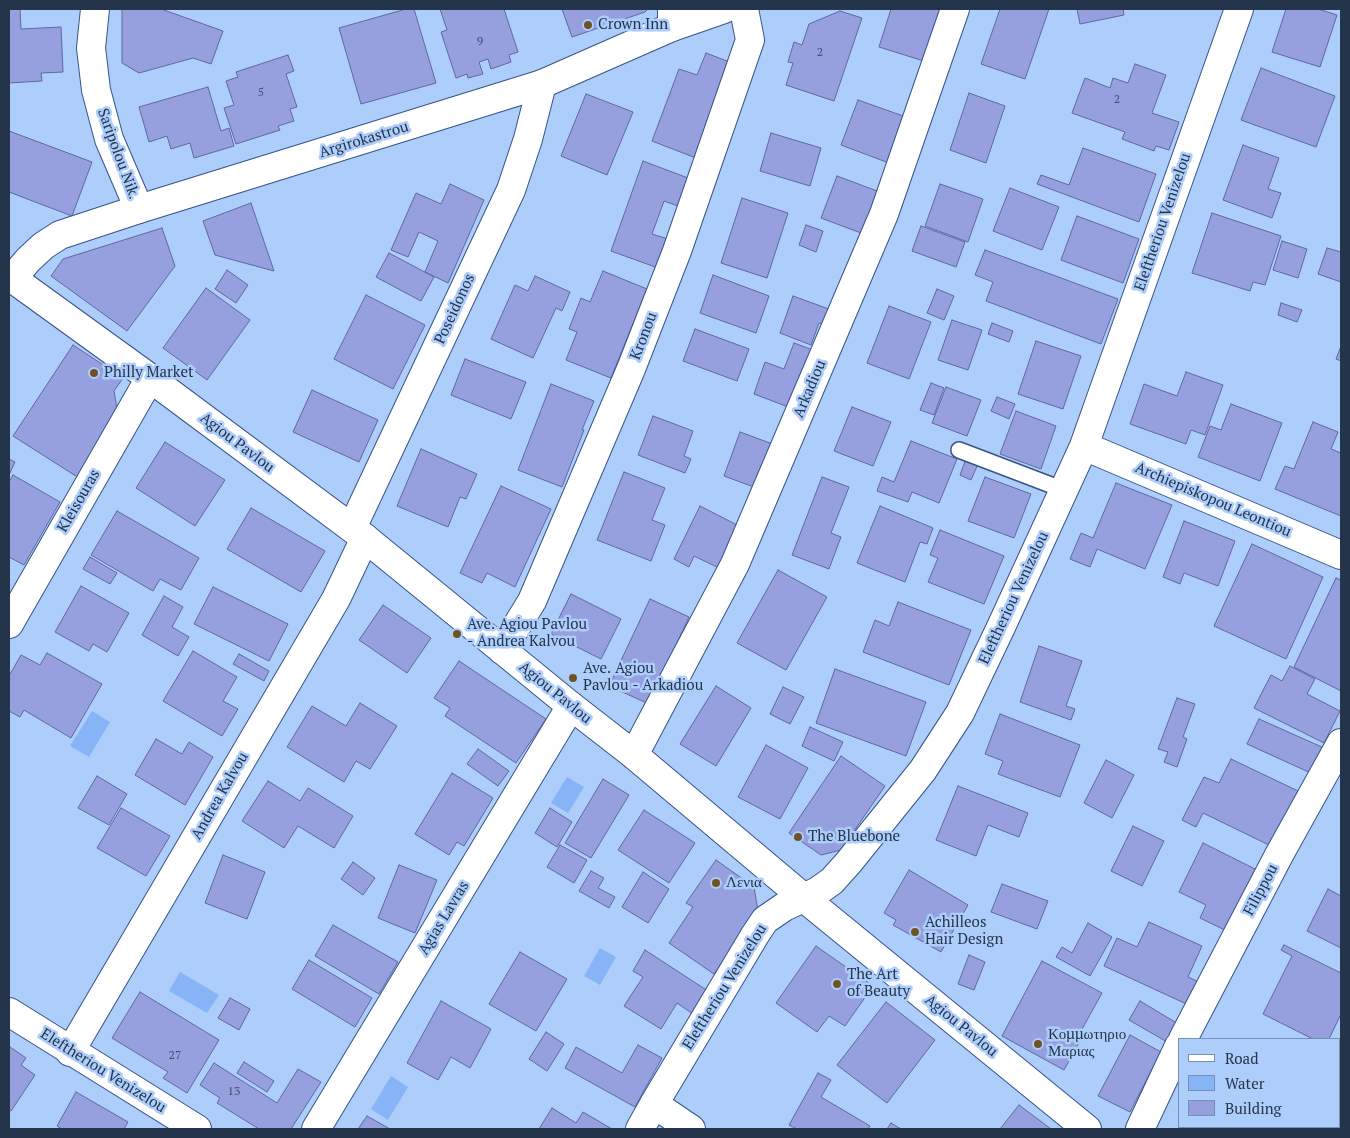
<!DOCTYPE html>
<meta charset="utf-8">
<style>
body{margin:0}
#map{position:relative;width:1350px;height:1138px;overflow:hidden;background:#adcdfb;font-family:"PT Serif",serif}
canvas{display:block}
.frame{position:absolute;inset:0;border:10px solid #24344b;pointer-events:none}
.legend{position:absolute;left:1178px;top:1038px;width:162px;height:90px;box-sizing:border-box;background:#adcdfb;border:1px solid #7690b5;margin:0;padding:6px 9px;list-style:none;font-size:15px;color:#24344b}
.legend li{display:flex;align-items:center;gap:10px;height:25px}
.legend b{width:25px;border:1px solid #7690b5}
</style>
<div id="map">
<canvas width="1350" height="1138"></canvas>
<div class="frame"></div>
<ul class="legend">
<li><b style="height:6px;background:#fff"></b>Road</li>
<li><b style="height:14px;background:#87b4f7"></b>Water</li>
<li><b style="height:14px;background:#97a0df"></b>Building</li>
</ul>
</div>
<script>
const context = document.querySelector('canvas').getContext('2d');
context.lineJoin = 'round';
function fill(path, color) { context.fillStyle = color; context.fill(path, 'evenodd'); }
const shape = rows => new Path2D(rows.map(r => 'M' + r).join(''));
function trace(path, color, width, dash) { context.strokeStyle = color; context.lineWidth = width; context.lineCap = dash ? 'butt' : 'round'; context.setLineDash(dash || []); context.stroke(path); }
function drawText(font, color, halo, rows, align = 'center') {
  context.font = font + ' "PT Serif",serif'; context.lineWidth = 5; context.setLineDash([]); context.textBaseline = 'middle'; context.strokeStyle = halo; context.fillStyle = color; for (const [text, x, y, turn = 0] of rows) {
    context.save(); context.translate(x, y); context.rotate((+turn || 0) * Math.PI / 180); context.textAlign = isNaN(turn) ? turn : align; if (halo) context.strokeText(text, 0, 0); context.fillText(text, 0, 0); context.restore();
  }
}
fill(shape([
 [92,711,110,722,89,757,70,746],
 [567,777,584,787,568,813,551,803],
 [600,948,616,957,600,985,584,976],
 [180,972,219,995,207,1013,169,991],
 [391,1076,408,1087,388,1120,371,1109]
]), '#87b4f7');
const building = shape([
 [9,9,20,9,21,29,61,27,63,72,41,73,42,81,9,83,9,9],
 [122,9,161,9,223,31,211,64,193,58,139,73,122,63,122,9],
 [406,9,414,9,436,83,361,104,339,28,406,9],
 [440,9,504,9,518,52,509,55,511,62,491,69,488,59,479,62,483,74,468,78,467,74,456,78,441,32,447,30,440,9],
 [562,9,648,9,645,12,572,37,562,9],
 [891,9,944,9,927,62,879,47,891,9],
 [1000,9,1049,9,1025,79,981,64,1000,9],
 [1077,9,1123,9,1124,15,1080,24,1077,9],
 [1286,9,1318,9,1337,15,1320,67,1272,52,1286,9],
 [840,11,862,18,834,101,786,85,793,63,788,62,794,42,802,45,809,24,840,11],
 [706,53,732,63,696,158,652,141,679,69,697,75,706,53],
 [288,55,294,71,286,74,297,107,290,109,294,121,278,126,280,130,236,144,224,108,234,105,226,81,238,77,236,72,288,55],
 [1135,64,1166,75,1152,113,1179,122,1169,150,1156,146,1154,151,1122,139,1125,132,1072,113,1085,78,1110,88,1113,78,1128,83,1135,64],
 [1261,68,1335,96,1316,147,1241,120,1261,68],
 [208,87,221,131,229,128,234,146,194,158,190,143,171,149,167,136,149,142,139,107,208,87],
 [969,93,1005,106,986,163,950,150,969,93],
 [586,94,633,112,607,175,561,156,586,94],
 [858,100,906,117,889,163,841,145,858,100],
 [9,131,92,162,72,216,9,192,9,131],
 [771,133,821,148,810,186,760,171,771,133],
 [1243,145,1279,158,1268,189,1281,193,1272,218,1223,200,1243,145],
 [1083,148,1156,174,1139,222,1037,184,1041,175,1069,185,1083,148],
 [643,161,688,178,678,206,664,201,652,234,668,239,658,268,611,251,643,161],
 [837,176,885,194,869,236,821,218,837,176],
 [450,184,484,200,448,283,425,272,438,241,419,232,408,257,391,250,416,193,441,204,450,184],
 [940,184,983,199,968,242,925,226,940,184],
 [1010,188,1059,207,1042,250,993,231,1010,188],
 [742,198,788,213,767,278,721,263,742,198],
 [251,203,274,271,215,255,203,221,251,203],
 [1212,213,1281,236,1265,285,1253,282,1250,291,1192,273,1212,213],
 [1077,216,1139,239,1123,283,1061,260,1077,216],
 [806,225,823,231,816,252,799,245,806,225],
 [921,226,965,242,956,267,912,251,921,226],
 [162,228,175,266,127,331,51,276,63,259,162,228],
 [1282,241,1307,249,1298,278,1273,270,1282,241],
 [1327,248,1341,252,1341,282,1318,274,1327,248],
 [985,250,1118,299,1101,344,986,301,993,282,975,275,985,250],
 [389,253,434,277,421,301,376,277,389,253],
 [227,270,248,285,236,303,215,289,227,270],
 [603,271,647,289,611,378,566,360,577,332,569,329,581,298,590,302,603,271],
 [713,275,769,296,756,333,700,313,713,275],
 [535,276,570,292,562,311,556,308,533,358,491,339,515,285,528,291,535,276],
 [206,288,250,320,207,380,163,348,206,288],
 [937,289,954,296,944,320,927,313,937,289],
 [366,295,425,325,393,389,334,359,366,295],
 [793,296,837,312,832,328,819,323,811,345,780,333,793,296],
 [1281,303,1302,310,1297,322,1278,315,1281,303],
 [889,306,931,322,909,379,867,363,889,306],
 [952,320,982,330,968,370,938,360,952,320],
 [992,323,1013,331,1009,342,988,334,992,323],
 [695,329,749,349,737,381,683,361,695,329],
 [1036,341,1081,356,1063,409,1018,394,1036,341],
 [794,343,821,353,799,411,754,394,765,362,784,369,794,343],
 [73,345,123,378,114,391,117,409,79,478,13,436,73,345],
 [1341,346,1341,361,1336,359,1341,346],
 [465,359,526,382,511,419,451,395,465,359],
 [1186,372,1223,385,1205,435,1191,430,1186,444,1130,424,1144,384,1177,396,1186,372],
 [931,383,944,388,934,415,920,410,931,383],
 [551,384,594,401,582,430,584,430,562,487,518,470,551,384],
 [946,387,981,400,967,436,932,423,946,387],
 [312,390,378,420,359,462,293,432,312,390],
 [997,397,1015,404,1009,419,991,411,997,397],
 [1231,404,1282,423,1260,481,1198,457,1210,426,1221,430,1231,404],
 [852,407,891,422,873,466,834,451,852,407],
 [1016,411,1056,426,1041,469,1000,454,1016,411],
 [653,416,693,431,684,456,691,459,685,473,638,455,653,416],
 [1313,422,1338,432,1331,449,1341,453,1341,516,1275,489,1285,466,1294,469,1313,422],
 [740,432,778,446,762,490,724,476,740,432],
 [911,441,957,459,939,503,912,492,908,502,877,491,882,477,894,482,911,441],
 [165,442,225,480,195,526,136,488,165,442],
 [421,449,477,474,466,499,460,497,448,527,397,506,421,449],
 [9,459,15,462,9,475,9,459],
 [966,459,978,464,971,480,960,475,966,459],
 [624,472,665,488,652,520,665,525,651,561,597,540,624,472],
 [13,475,60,502,24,565,9,557,9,482,13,475],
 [822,477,849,487,831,533,841,537,829,569,792,555,822,477],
 [985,477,1031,494,1014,538,968,521,985,477],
 [1116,483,1172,505,1145,569,1097,549,1090,567,1070,559,1081,533,1093,538,1116,483],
 [501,486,551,509,515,587,487,573,482,583,460,573,501,486],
 [700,506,743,528,721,569,694,556,689,567,674,559,700,506],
 [880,506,933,528,927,544,920,542,905,582,857,563,880,506],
 [251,508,325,551,301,592,227,549,251,508],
 [117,511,199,558,181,590,160,579,153,591,91,555,117,511],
 [1184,521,1235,541,1218,586,1184,573,1180,584,1163,577,1184,521],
 [940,530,1004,556,984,604,928,582,938,558,930,555,940,530],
 [1252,544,1323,577,1286,659,1214,626,1252,544],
 [90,557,117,573,110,584,83,569,90,557],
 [778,570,827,597,786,670,737,643,778,570],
 [1336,578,1341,580,1341,691,1294,667,1336,578],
 [81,586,129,613,107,652,93,644,89,651,55,632,81,586],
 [213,587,288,624,269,661,194,624,213,587],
 [571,594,621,619,601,659,551,634,571,594],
 [164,596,183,607,172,627,189,637,178,656,142,635,164,596],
 [650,599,689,617,649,704,609,686,650,599],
 [898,602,971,630,949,685,863,652,875,620,889,626,898,602],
 [383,605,431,638,407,673,359,640,383,605],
 [1039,646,1082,661,1066,706,1075,709,1071,720,1020,702,1039,646],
 [193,651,237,677,223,701,238,709,222,736,163,701,193,651],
 [47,653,102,684,71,738,24,710,20,717,9,711,9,682,10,679,9,676,21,655,40,665,47,653],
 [239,654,269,671,264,681,233,664,239,654],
 [459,661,546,719,516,763,445,716,450,708,434,698,459,661],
 [1290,666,1315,679,1307,694,1340,711,1324,743,1254,708,1271,675,1282,681,1290,666],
 [835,669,926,702,906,756,816,723,835,669],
 [716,686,751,708,716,766,680,744,716,686],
 [783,687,804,697,790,724,770,714,783,687],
 [1177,698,1195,704,1183,737,1187,739,1177,767,1164,762,1168,752,1158,749,1177,698],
 [360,703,397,726,370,769,356,761,344,782,287,747,312,706,346,726,360,703],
 [1000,714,1080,745,1060,797,998,774,1003,761,985,754,1000,714],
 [1259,719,1324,748,1313,774,1247,744,1259,719],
 [810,727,843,742,834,761,802,746,810,727],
 [156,739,182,754,189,742,213,757,185,805,135,775,156,739],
 [766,745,808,768,780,819,738,797,766,745],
 [478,749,509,771,498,786,467,764,478,749],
 [841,756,885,786,841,850,821,855,789,833,841,756],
 [1231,759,1298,791,1271,846,1203,813,1196,827,1182,820,1204,777,1219,783,1231,759],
 [1106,760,1134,775,1112,818,1084,803,1106,760],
 [452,773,493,798,464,846,457,842,449,855,415,834,452,773],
 [97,776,127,794,109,825,78,808,97,776],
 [603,779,629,795,591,858,565,843,603,779],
 [268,781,300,801,308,788,353,816,334,848,298,826,284,848,242,821,268,781],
 [958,786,1028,813,1019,837,988,825,976,856,936,840,958,786],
 [121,808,170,836,146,876,97,848,121,808],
 [550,808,572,822,557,847,535,833,550,808],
 [644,810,695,843,669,883,618,850,644,810],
 [1133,826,1164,841,1142,886,1111,871,1133,826],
 [1203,843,1259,871,1229,932,1200,918,1206,905,1179,892,1203,843],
 [560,845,587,860,574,883,547,867,560,845],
 [223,855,265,872,247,919,205,903,223,855],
 [716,860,754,887,758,911,714,974,669,943,693,907,686,903,716,860],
 [353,862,375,878,363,895,341,879,353,862],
 [399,865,437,880,415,933,378,918,399,865],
 [909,870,968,905,941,952,893,925,896,920,884,913,909,870],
 [591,871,604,878,598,888,615,897,609,908,579,891,591,871],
 [643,872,669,889,648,923,622,907,643,872],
 [1002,884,1048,901,1037,929,991,912,1002,884],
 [1328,889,1341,896,1341,948,1307,931,1328,889],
 [1149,922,1202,946,1188,977,1203,984,1193,1007,1104,966,1117,938,1137,947,1149,922],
 [1088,923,1112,937,1090,976,1056,957,1062,947,1072,953,1088,923],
 [333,925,398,962,379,994,315,956,333,925],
 [1284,945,1341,973,1341,1014,1329,1039,1313,1039,1263,1014,1292,956,1281,950,1284,945],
 [816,946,873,986,845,1026,829,1016,817,1032,776,1003,816,946],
 [645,950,708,991,693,1014,677,1003,661,1029,624,1006,643,977,633,971,645,950],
 [520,952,567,979,536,1031,489,1004,520,952],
 [969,955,985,962,974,990,958,984,969,955],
 [309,960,372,998,355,1027,292,989,309,960],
 [1042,961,1102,993,1081,1031,1085,1032,1064,1070,1002,1036,1042,961],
 [140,992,219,1040,187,1093,163,1078,168,1072,112,1038,140,992],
 [230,998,250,1009,239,1030,218,1018,230,998],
 [441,1001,491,1029,470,1068,451,1057,438,1080,407,1063,441,1001],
 [1140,1001,1185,1028,1174,1046,1129,1020,1140,1001],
 [886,1002,935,1040,887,1103,837,1065,886,1002],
 [546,1032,564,1044,547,1071,529,1059,546,1032],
 [1130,1035,1161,1052,1130,1112,1098,1096,1130,1035],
 [638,1045,662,1058,635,1107,565,1068,576,1047,622,1073,638,1045],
 [10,1047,26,1058,21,1065,35,1075,11,1111,9,1110,9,1050,10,1047],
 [244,1062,274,1081,267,1092,237,1073,244,1062],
 [214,1063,277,1103,298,1069,321,1082,291,1129,259,1129,217,1103,220,1098,200,1085,214,1063],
 [818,1073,831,1080,821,1097,870,1126,868,1129,797,1129,789,1125,818,1073],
 [1341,1076,1341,1114,1339,1119,1339,1080,1341,1076],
 [76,1092,128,1122,124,1129,62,1129,57,1126,76,1092],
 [1019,1105,1051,1129,1000,1129,1019,1105],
 [552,1108,576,1123,583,1112,612,1129,539,1129,552,1108],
 [367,1116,390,1129,358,1129,367,1116],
 [891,1123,901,1129,887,1129,891,1123],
 [1205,1127,1229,1127,1234,1129,1204,1129,1205,1127],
 [1312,1127,1334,1127,1333,1129,1311,1129,1312,1127]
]);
fill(building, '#97a0df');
trace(building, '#6066a2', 1);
const service = shape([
 [959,450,1064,490]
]);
const minor = shape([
 [95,9,91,48,96,90,109,139,139,209],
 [672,9,672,27],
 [1084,446,1341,555],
 [352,528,511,190,528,139,542,84],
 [9,624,150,378],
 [502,650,532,601,631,369,677,251,750,40,744,9],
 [634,755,735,564,884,214,955,9],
 [9,1012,197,1129],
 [1183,1039,1279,855,1341,743],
 [70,1052,336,599,365,538],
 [654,1104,691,1129],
 [316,1129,571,706],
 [640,1129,654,1104,755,935,765,920,784,907,818,891,832,881,849,862,923,770,960,713,1001,627,1084,446,1239,9],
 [1140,1129,1179,1046]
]);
const tertiary = shape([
 [12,279,28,260,43,246,60,235,139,209,542,84,672,27,724,9]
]);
const secondary = shape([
 [9,276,150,378,365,538,571,706,634,755,804,898,1087,1129]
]);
trace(service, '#358', 18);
trace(minor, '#358', 30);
trace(tertiary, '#358', 30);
trace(secondary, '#358', 30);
trace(service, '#fff', 15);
trace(minor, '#fff', 28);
trace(tertiary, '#fff', 28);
trace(secondary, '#fff', 28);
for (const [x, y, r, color] of [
 [588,25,5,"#6e5325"],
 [94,373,5,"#6e5325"],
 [457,634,5,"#6e5325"],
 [573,678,5,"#6e5325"],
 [798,837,5,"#6e5325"],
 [716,883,5,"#6e5325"],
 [915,932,5,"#6e5325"],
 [837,984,5,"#6e5325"],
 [1038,1044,5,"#6e5325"]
]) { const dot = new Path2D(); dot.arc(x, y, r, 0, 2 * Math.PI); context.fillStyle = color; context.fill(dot); trace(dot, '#adcdfb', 2); }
drawText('12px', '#414f70', null, [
 ["9",480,42],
 ["2",820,53],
 ["5",261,93],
 ["2",1117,100],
 ["27",175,1056],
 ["13",234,1092]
]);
drawText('15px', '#24344b', '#adcdfb', [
 ["Crown Inn",598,25],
 ["Philly Market",104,373],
 ["Ave. Agiou Pavlou",467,625],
 ["- Andrea Kalvou",467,642],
 ["Ave. Agiou",583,669],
 ["Pavlou - Arkadiou",583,686],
 ["The Bluebone",808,837],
 ["Λενια",726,883],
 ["Achilleos",925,923],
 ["Hair Design",925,940],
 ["The Art",847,975],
 ["of Beauty",847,992],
 ["Κομμωτηριο",1048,1035],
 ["Μαριας",1048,1052]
], 'left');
drawText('15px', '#24344b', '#adcdfb', [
 ["Argirokastrou",364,140,-17],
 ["Saripolou Nik.",118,154,70],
 ["Eleftheriou Venizelou",1163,222,-71],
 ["Poseidonos",455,309,-65],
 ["Kronou",644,336,-69],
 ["Arkadiou",810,389,-67],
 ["Agiou Pavlou",237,443,37],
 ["Archiepiskopou Leontiou",1213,500,23],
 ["Kleisouras",79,501,-60],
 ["Eleftheriou Venizelou",1014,598,-65],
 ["Agiou Pavlou",555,693,39],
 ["Andrea Kalvou",220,796,-60],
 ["Filippou",1261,890,-62],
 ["Agias Lavras",444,918,-59],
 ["Eleftheriou Venizelou",725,987,-58],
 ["Agiou Pavlou",961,1026,39],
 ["Eleftheriou Venizelou",103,1071,32]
]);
</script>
